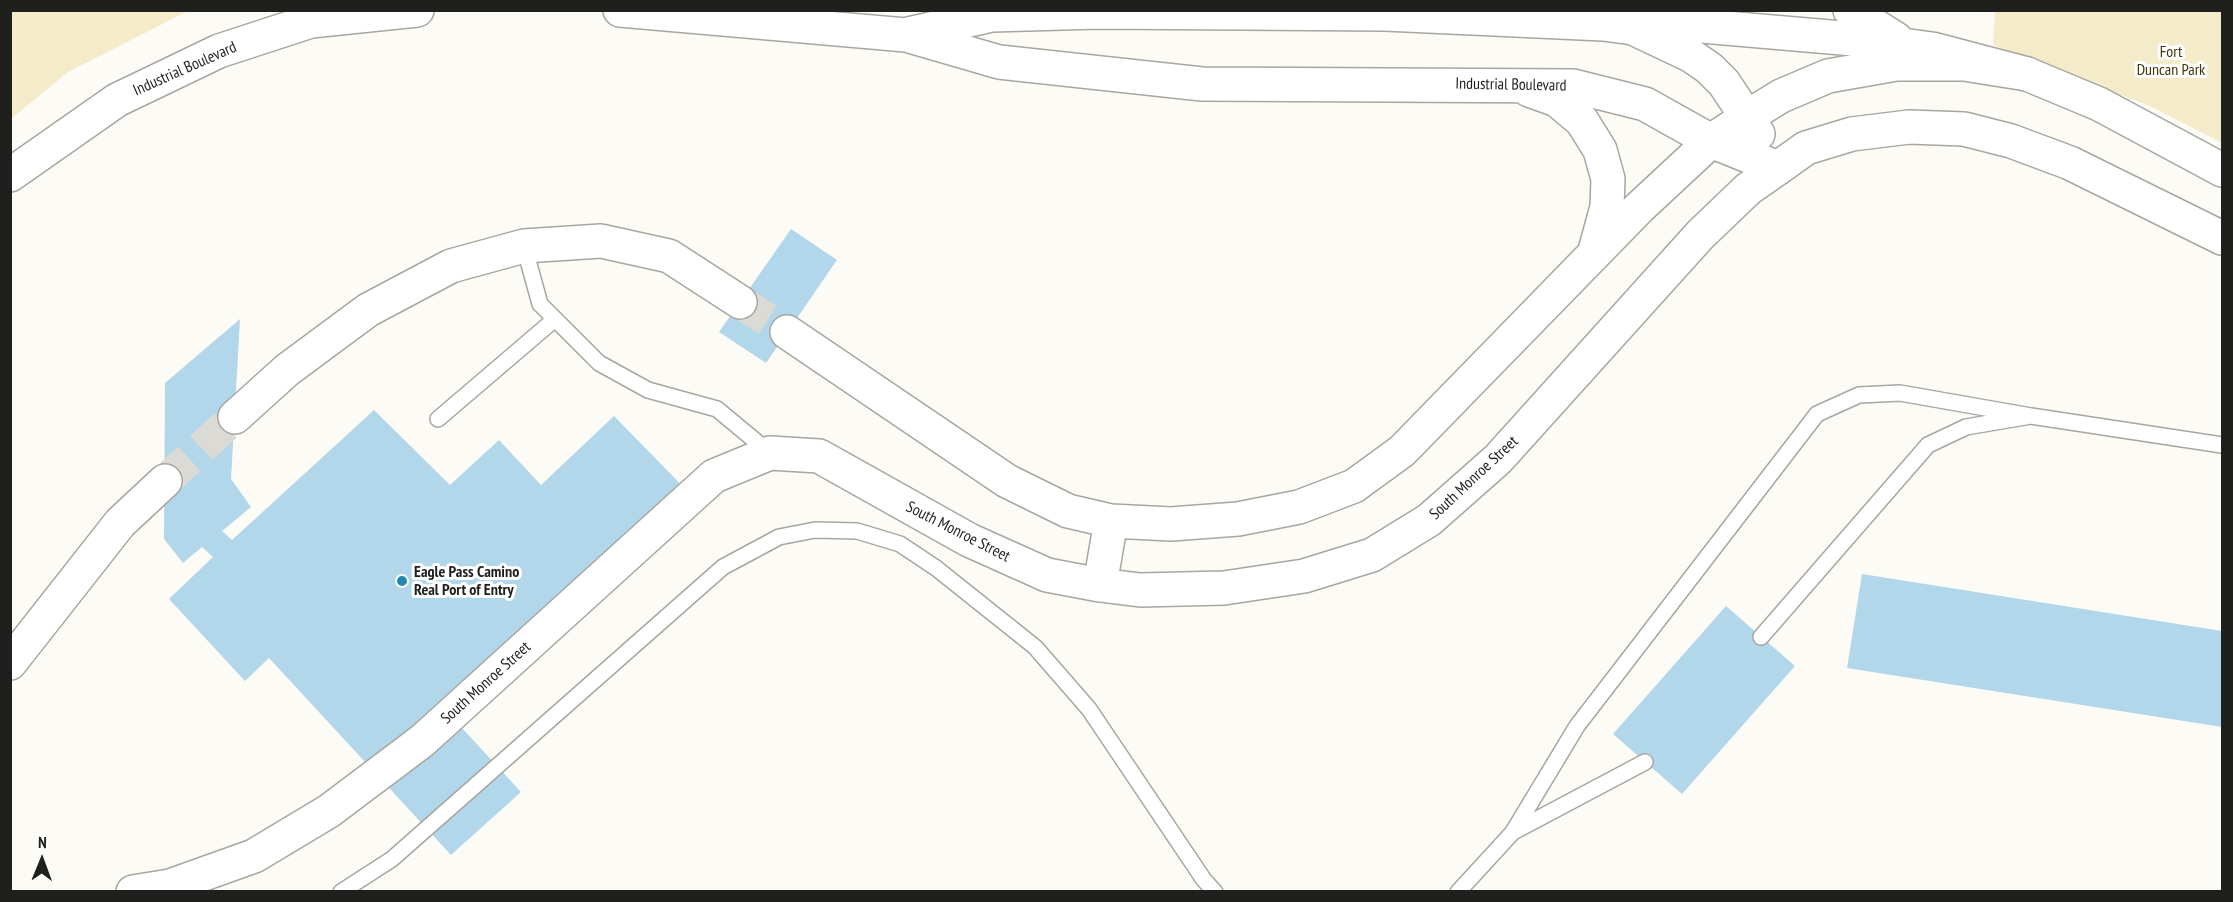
<!DOCTYPE html>
<style>
body{margin:0}
#map{position:relative;width:2233px;height:902px;overflow:hidden;background:#fcfbf5;font-family:"PT Sans Narrow",sans-serif}
canvas{display:block}
.frame{position:absolute;inset:0;border:12px solid #1f1f1d;pointer-events:none}
.north{position:absolute;left:12px;top:830px;width:60px;height:60px;-webkit-text-stroke:4px #fff;paint-order:stroke;rotate:1deg;font-size:16px;font-weight:700;line-height:24px;text-align:center;color:#1f1f1d}
.north::after{content:'';display:block;margin:auto;width:21px;height:27px;background:#1f1f1d;clip-path:polygon(50% 0,100% 100%,50% 72%,0 100%)}
</style>
<div id="map">
<canvas width="2233" height="902"></canvas>
<div class="frame"></div>
<div class="north">N</div>
</div>
<script>
const context = document.querySelector('canvas').getContext('2d');
context.lineJoin = 'round';
function fill(path, color) { context.fillStyle = color; context.fill(path, 'evenodd'); }
const shape = rows => new Path2D(rows.map(r => 'M' + r).join(''));
function trace(path, color, width, dash) { context.strokeStyle = color; context.lineWidth = width; context.lineCap = dash ? 'butt' : 'round'; context.setLineDash(dash || []); context.stroke(path); }
function drawText(font, color, halo, rows, align = 'center') {
  context.font = font + ' "PT Sans Narrow",sans-serif'; context.lineWidth = 6; context.setLineDash([]); context.textBaseline = 'middle'; context.strokeStyle = halo; context.fillStyle = color; for (const [text, x, y, turn = 0] of rows) {
    context.save(); context.translate(x, y); context.rotate((+turn || 0) * Math.PI / 180); context.textAlign = isNaN(turn) ? turn : align; if (halo) context.strokeText(text, 0, 0); context.fillText(text, 0, 0); context.restore();
  }
}
fill(shape([
 [11,10,188,10,188,11,68,72,11,119],
 [1995,11,2222,11,2222,143,2152,107,1993,45]
]), '#f3ebca');
fill(shape([
 [791,229,837,260,766,363,719,332],
 [240,319,231,479,251,507,222,531,232,540,374,410,450,485,499,440,541,485,614,416,699,503,462,728,521,792,451,855,269,658,245,681,169,599,213,557,202,547,183,563,164,539,165,383],
 [1862,574,2222,631,2222,727,1847,668],
 [1726,606,1795,666,1682,794,1613,734]
]), '#b2d7eb');
trace(shape([
 [740,302,787,332],
 [165,481,235,417]
]), '#dbdad5', 33, [33, 16]);
const lane = shape([
 [524,246,540,304,599,363,648,390,717,409,770,453],
 [438,419,555,319],
 [1761,637,1928,445,1966,427,2031,416,2222,445],
 [1513,832,1577,726,1817,414,1859,395,1900,393,2031,416],
 [341,892,392,859,723,567,779,537,815,530,857,531,900,544,936,568,1035,647,1089,709,1204,880,1215,892],
 [1458,892,1513,832,1645,762]
]);
const primary = shape([
 [1747,117,1781,96,1828,76,1896,64,1964,64,2027,74,2099,104,2222,170],
 [1778,168,1806,148,1852,134,1909,127,1964,129,2011,141,2070,163,2222,238]
]);
const highway = shape([
 [620,10,906,35,999,62,1202,84,1573,86,1645,104,1711,141,1778,168],
 [1850,10,1896,39],
 [1637,24,1702,26,1865,40,1932,49,2027,74],
 [908,34,992,15,1098,12,1385,14,1603,24,1633,28,1690,55,1709,68,1724,83,1758,134],
 [1529,90,1557,100,1582,121,1600,150,1608,179,1607,207,1595,251],
 [10,175,117,100,219,51,311,21,417,10],
 [787,332,1007,481,1068,511,1111,521,1171,524,1238,519,1299,507,1354,486,1402,451,1640,207,1711,141,1747,117],
 [235,417,287,370,368,310,451,266,524,246,601,241,669,256,740,302],
 [1100,585,1111,521],
 [10,663,120,523,165,481],
 [133,892,170,886,254,856,329,811,422,741,714,476,770,453,819,456,969,540,1047,575,1100,585,1140,590,1224,588,1304,576,1372,555,1429,520,1498,459,1700,235,1748,189,1778,168]
]);
trace(lane, '#a7a6a1', 18);
trace(primary, '#a7a6a1', 36);
trace(highway, '#a7a6a1', 36);
trace(lane, '#fff', 15);
trace(primary, '#fff', 33);
trace(highway, '#fff', 33);
for (const [x, y, r, color] of [
 [402,581,6,"#2388b2"]
]) { const dot = new Path2D(); dot.arc(x, y, r, 0, 2 * Math.PI); context.fillStyle = color; context.fill(dot); trace(dot, '#fff', 2); }
drawText('16px', '#3f3508', '#fff', [
 ["Fort",2171,52],
 ["Duncan Park",2171,70]
]);
drawText('16px', '#1f1f1d', '#fff', [
 ["Industrial Boulevard",185,69,-24],
 ["Industrial Boulevard",1511,85,1],
 ["South Monroe Street",1474,478,-43],
 ["South Monroe Street",958,532,27],
 ["South Monroe Street",486,683,-42]
]);
drawText('bold 16px', '#1f1f1d', '#fff', [
 ["Eagle Pass Camino",414,572],
 ["Real Port of Entry",414,590]
], 'left');
</script>
